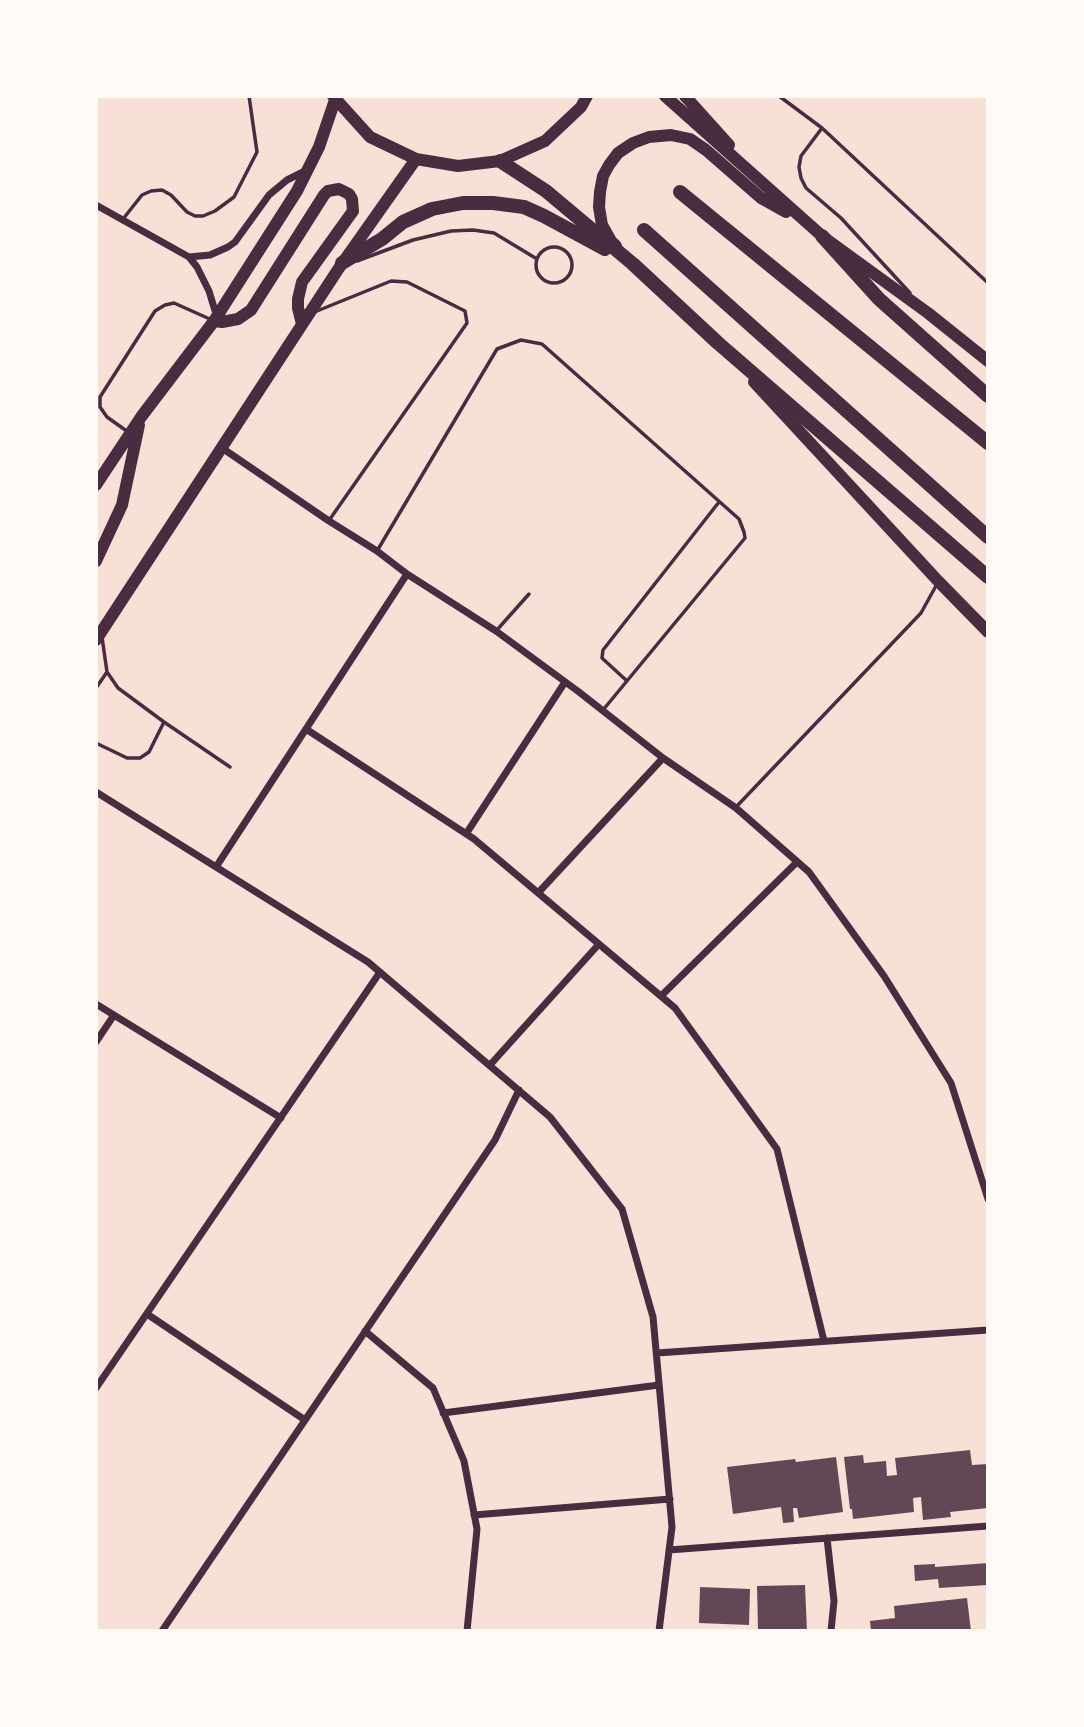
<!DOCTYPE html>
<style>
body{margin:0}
#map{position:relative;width:1084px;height:1727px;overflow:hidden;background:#f7e1d7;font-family:Literata,serif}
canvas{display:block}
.frame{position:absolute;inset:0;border:98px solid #fffaf5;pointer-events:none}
</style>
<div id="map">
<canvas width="1084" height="1727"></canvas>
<div class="frame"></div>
</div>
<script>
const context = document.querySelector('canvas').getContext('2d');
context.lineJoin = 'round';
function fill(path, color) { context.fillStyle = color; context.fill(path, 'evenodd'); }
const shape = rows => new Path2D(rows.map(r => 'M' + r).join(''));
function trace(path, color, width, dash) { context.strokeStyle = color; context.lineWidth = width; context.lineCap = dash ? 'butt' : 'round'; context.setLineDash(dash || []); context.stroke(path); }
fill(shape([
 [970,1450,972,1465,988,1464,988,1508,950,1512,951,1517,923,1520,921,1497,913,1498,914,1512,853,1519,852,1509,850,1509,844,1457,863,1455,864,1463,886,1461,887,1476,897,1475,895,1458],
 [836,1457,843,1512,799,1518,797,1508,793,1508,794,1522,783,1523,781,1507,733,1514,727,1467,795,1459,796,1462],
 [988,1563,988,1585,939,1588,938,1579,915,1581,914,1565,935,1564,935,1567],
 [805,1585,807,1631,758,1631,757,1586],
 [700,1587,750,1589,749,1625,699,1623],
 [967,1598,971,1631,871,1631,870,1621,895,1618,894,1606]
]), '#644757');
trace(shape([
 [779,96,822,128,988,283],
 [822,128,801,156,799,167,801,178,806,188,841,218,910,293],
 [123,219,142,195,151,191,162,190,171,195,187,212,195,216,203,216,215,211,234,197,257,152,249,96],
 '536 265a18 18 0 1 1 36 0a18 18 0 1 1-36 0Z',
 [357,261,413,240,451,231,473,230,494,233,537,259],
 [317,311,391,281,407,282,465,311,467,323,330,519],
 [128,432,107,417,100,407,100,397,155,311,165,305,174,303,212,320],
 [377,551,497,349,521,340,542,344,739,519,744,532,745,538,603,710],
 [496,631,529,594],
 [102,637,107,672,118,688,164,722,230,767],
 [627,681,602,658,603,650,719,502],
 [96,688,107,672],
 [96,743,127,758,140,758,149,752,164,722],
 [737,806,921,613,937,584]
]), '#4a2c40', 3.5);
trace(shape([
 [96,205,189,257,197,267,209,291,216,314],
 [189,257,210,255,228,247,235,242,269,195,287,180,307,170],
 [222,448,329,521,377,551,407,574,496,631,579,692,663,758,736,808,809,872,884,976,951,1083,988,1199],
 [306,729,474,839,675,1008,777,1149,824,1341],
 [96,792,368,962,550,1117,622,1209,653,1317,672,1527,659,1631],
 [466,834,565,682],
 [216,867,407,574],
 [538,893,663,758],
 [661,996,796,863],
 [96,1004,281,1118],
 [96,1042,114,1015],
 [490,1065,599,944],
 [147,1314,305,1420],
 [365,1331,433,1388,464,1461,477,1529,467,1631],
 [657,1353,988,1330],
 [96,1388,380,972],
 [443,1413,659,1385],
 [474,1515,670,1499],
 [827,1538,834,1601,831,1631],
 [669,1550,988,1526],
 [162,1631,495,1140,519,1090]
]), '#4a2c40', 7);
trace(shape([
 [333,96,370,137,416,159,458,166,500,161,545,141,581,107,587,96],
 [665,96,822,236,928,313,988,361],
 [685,96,729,145],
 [616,246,611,241,602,225,599,207,600,192,603,176,609,165,618,153,633,143,649,137,671,135,690,139,706,150,761,198,786,212],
 [214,321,222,322,238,319,251,310,324,195,328,191,339,189,349,194,352,199,353,211,302,282,298,299,298,308,302,324],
 [754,382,939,582,988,632],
 [96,485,141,417,214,321,297,191,319,147,335,100],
 [96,561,122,505,139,425],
 [96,640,339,268,416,159]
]), '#4a2c40', 12);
trace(shape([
 [500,161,546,191,633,264,718,343,988,577],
 [680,192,988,443],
 [644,230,988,537],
 [822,236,879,299,988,396],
 [342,263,382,239,403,222,432,209,463,203,493,203,524,207,544,216,605,249]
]), '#4a2c40', 14);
</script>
